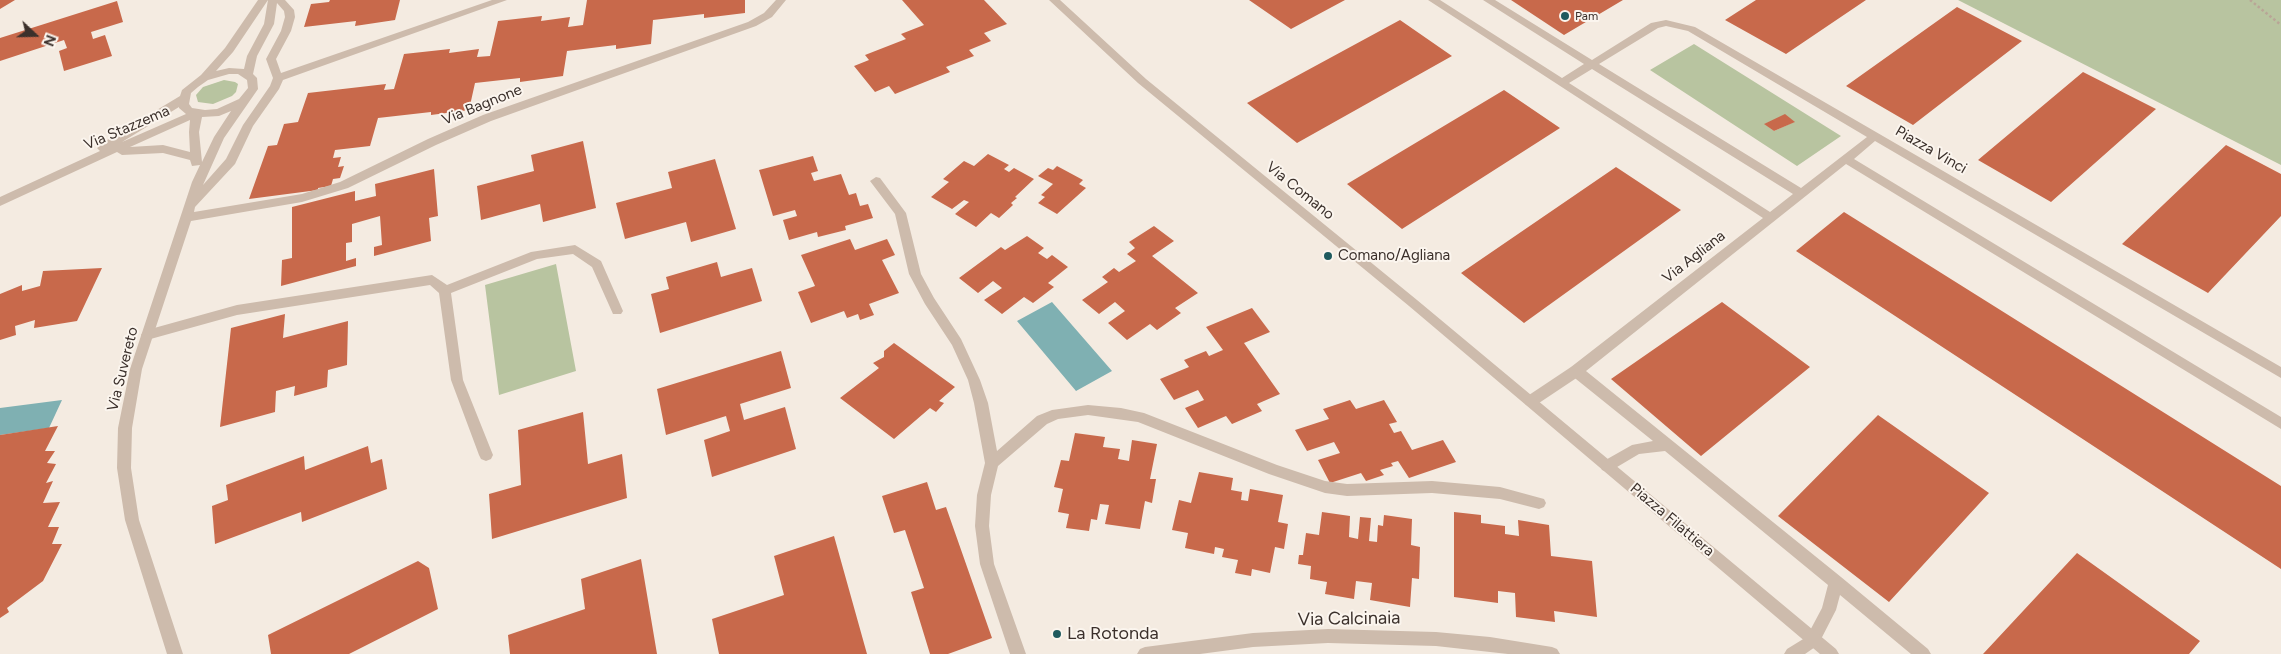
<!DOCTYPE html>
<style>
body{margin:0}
#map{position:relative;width:2281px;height:654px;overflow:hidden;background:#f4ebe1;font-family:Figtree,sans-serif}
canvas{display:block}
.north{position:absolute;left:10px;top:10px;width:50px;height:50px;-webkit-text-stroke:4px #fbf5ee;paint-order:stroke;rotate:111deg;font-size:14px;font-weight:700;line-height:20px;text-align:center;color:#3b302b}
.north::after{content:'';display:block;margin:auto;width:18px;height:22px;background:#3b302b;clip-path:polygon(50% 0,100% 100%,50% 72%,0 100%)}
</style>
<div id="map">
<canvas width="2281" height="654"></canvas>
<div class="north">N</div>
</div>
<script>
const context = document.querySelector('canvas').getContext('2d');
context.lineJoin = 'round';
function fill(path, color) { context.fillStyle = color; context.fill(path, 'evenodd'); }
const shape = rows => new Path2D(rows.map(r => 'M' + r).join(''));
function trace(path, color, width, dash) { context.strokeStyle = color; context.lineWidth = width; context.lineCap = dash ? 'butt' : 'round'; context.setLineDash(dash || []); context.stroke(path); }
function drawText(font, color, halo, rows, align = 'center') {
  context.font = font + ' Figtree,sans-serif'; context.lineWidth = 4; context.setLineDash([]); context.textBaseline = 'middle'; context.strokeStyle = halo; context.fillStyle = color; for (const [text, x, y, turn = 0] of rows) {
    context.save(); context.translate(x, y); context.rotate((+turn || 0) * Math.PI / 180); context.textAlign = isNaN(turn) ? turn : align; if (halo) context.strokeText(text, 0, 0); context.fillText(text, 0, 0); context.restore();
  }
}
fill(shape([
 [1958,0,2281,0,2281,165,2144,95],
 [1694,44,1841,136,1797,166,1650,70],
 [1785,115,1794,122,1774,131,1765,124],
 [224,80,235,82,238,84,236,92,232,96,213,104,198,102,196,95,203,87],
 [556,264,576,371,499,395,485,285]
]), '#b8c4a0');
fill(shape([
 [1052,302,1112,371,1076,391,1017,321],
 [62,400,49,428,0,435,0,408]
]), '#7fb0b2');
fill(shape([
 [0,0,15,0,0,9],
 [330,0,400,0,395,20,355,26,356,21,304,27,311,4,329,2],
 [587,0,745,0,745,13,704,18,704,14,653,20,651,44,616,49,616,45,567,51,563,76,520,82,520,78,475,83,469,110,431,115,431,112,378,118,370,146,335,150,333,158,341,157,338,167,344,166,340,178,333,179,331,186,318,188,318,190,249,199,268,146,277,145,284,124,298,122,308,93,386,84,384,90,394,89,404,54,450,49,449,53,479,49,477,57,490,56,498,21,542,16,541,21,570,17,568,27,583,25],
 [902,0,984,0,1007,24,984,33,991,41,969,50,974,56,946,67,950,72,895,94,889,86,875,92,854,66,869,60,865,55,906,39,901,34,924,25],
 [1249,0,1345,0,1291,29],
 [1511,0,1623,0,1564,35],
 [1756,0,1866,0,1786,54,1725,20],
 [117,1,123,22,91,32,93,39,105,35,112,56,64,71,59,51,67,48,64,40,0,61,0,38],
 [1957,7,2022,41,1913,125,1846,86],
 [1400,20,1452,56,1297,143,1247,103],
 [2083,72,2156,109,2051,202,1978,160],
 [1504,90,1560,128,1402,229,1347,184],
 [1785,114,1795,122,1774,131,1764,124],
 [583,141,596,208,543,222,540,204,481,220,477,186,534,171,531,155],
 [2226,145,2281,174,2281,216,2208,293,2122,244],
 [988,154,1009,165,1004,169,1009,172,1014,168,1034,179,1015,197,1017,198,1011,203,1013,205,999,218,991,213,976,227,955,214,969,202,964,200,952,209,931,197,949,182,943,179,964,161,974,166],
 [813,156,818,171,811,173,814,181,841,174,849,195,856,193,860,206,868,204,873,218,845,226,846,230,818,237,817,232,789,240,783,220,797,216,795,210,773,216,759,170],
 [715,159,736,229,691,242,686,222,625,239,616,203,672,188,668,172],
 [1057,166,1083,180,1079,184,1086,188,1057,214,1038,203,1045,197,1041,195,1053,184,1038,176,1048,168,1053,170],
 [1616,167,1681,210,1524,323,1461,273],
 [434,169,438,216,429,218,431,241,374,256,374,247,382,245,380,216,352,224,352,242,346,243,346,261,356,258,356,266,281,286,282,260,292,258,292,207,355,191,355,201,376,196,375,184],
 [1844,212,2281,486,2281,569,1796,251],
 [1154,226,1174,241,1152,256,1198,293,1175,308,1181,313,1157,330,1150,324,1127,340,1108,323,1125,311,1115,302,1099,314,1082,300,1108,282,1102,277,1114,268,1119,272,1136,261,1127,254,1135,248,1129,242],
 [1027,236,1044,248,1038,253,1047,259,1052,255,1068,267,1048,283,1054,287,1033,303,1024,297,1002,314,984,300,1002,288,993,281,978,293,959,278,1001,247,1005,250],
 [850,239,855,250,887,239,895,255,882,260,899,293,869,304,874,315,860,320,858,314,847,318,844,311,811,323,798,292,815,286,801,255],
 [717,262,721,277,752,268,762,301,660,333,651,294,669,289,666,277],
 [102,268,77,321,34,328,35,320,15,326,16,335,0,340,0,294,22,285,22,291,40,286,43,271],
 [1722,302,1810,367,1701,456,1611,379],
 [1252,308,1270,332,1244,343,1280,394,1257,404,1262,411,1232,424,1226,416,1198,428,1185,408,1204,400,1198,390,1174,400,1160,379,1189,367,1184,360,1206,351,1209,356,1223,350,1206,327],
 [285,314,283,338,348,321,347,365,328,370,327,387,294,396,295,386,276,391,275,412,220,427,231,328],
 [894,343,955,387,939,401,944,403,936,412,930,408,894,439,840,398,879,368,873,363,884,357,884,351],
 [781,351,791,388,740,404,744,420,785,407,796,449,712,477,704,440,730,431,726,416,666,435,657,389],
 [1350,400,1356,409,1384,400,1397,422,1389,424,1394,433,1401,431,1412,450,1443,440,1456,462,1409,478,1398,461,1391,463,1393,466,1380,470,1384,475,1366,481,1361,473,1330,483,1318,460,1340,453,1334,442,1307,451,1295,430,1329,419,1323,409],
 [583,412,588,464,622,454,627,498,492,539,489,494,521,485,518,430],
 [1878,415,1989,493,1889,602,1778,516],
 [58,426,45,451,55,451,47,463,56,464,46,483,53,481,43,503,60,502,48,527,59,527,52,544,62,544,43,581,7,608,9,612,0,618,0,435],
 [1075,433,1105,437,1103,447,1120,449,1118,459,1129,461,1132,440,1157,444,1150,479,1156,479,1152,503,1145,501,1140,529,1105,524,1109,505,1100,504,1097,520,1091,519,1089,531,1066,528,1069,514,1058,512,1063,489,1054,487,1061,460,1069,461],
 [368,446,371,463,382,459,387,489,302,522,301,512,215,544,212,506,228,500,226,485,304,456,305,470],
 [1199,472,1233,478,1231,490,1242,492,1241,500,1248,501,1250,489,1283,495,1278,522,1288,524,1284,549,1275,547,1270,573,1252,569,1251,576,1235,573,1238,560,1222,557,1224,549,1215,547,1214,554,1185,548,1188,533,1172,530,1179,500,1191,503],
 [927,482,936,510,946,507,992,638,948,654,930,654,911,592,924,588,905,530,894,533,882,496],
 [1322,512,1350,516,1349,537,1358,539,1360,517,1371,518,1369,541,1377,542,1378,525,1383,526,1384,515,1412,519,1411,545,1420,547,1419,579,1412,578,1410,607,1370,600,1372,583,1356,581,1354,599,1325,594,1327,582,1310,579,1311,566,1298,564,1299,555,1303,555,1306,533,1319,535],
 [1454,512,1481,515,1481,523,1505,526,1505,534,1519,536,1518,520,1549,525,1551,556,1592,561,1597,617,1554,611,1555,622,1516,617,1515,593,1498,591,1498,603,1454,597],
 [834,536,867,654,719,654,712,619,784,595,774,556],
 [2077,553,2200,641,2189,654,1983,654],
 [641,559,657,654,510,654,508,635,585,609,581,579],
 [418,561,429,568,438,609,349,654,271,654,268,635]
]), '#c8694b');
trace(shape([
 [2250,0,2281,25]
]), '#b9a596', 2.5, [2.5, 2.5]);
fill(shape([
 [575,245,601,261,623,311,621,314,613,314,592,267,573,254,537,259,451,293,463,380,493,455,491,459,486,461,481,459,479,455,451,380,439,293,430,285,237,315,147,340,143,338,141,335,143,332,147,330,237,305,432,275,447,285,531,252,575,245],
 [1576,366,1581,367,1841,577,1928,649,1931,654,1911,654,1840,595,1836,610,1818,645,1813,647,1808,645,1805,640,1822,608,1828,585,1665,451,1639,454,1612,470,1607,472,1602,470,1600,466,1602,462,1632,445,1653,441,1571,375,1570,371,1571,367,1576,366]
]), '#cdbbac');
fill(shape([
 [258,0,268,0,233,52,216,71,229,68,244,69,247,56,264,24,268,0,285,0,294,10,295,17,291,31,276,59,281,73,492,0,507,0,283,80,279,89,253,126,235,164,195,207,194,212,302,194,340,182,428,139,483,115,748,22,764,13,776,0,786,0,772,17,756,26,491,121,436,145,348,188,302,202,191,221,142,369,132,428,131,468,139,520,183,654,167,654,125,520,117,468,118,428,130,369,192,182,200,165,192,166,190,160,163,153,122,155,117,152,0,206,0,197,100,151,97,148,99,145,180,96,182,90,201,75,225,48,258,0],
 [277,3,284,11,285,17,281,31,266,59,273,78,270,86,243,125,226,159,203,185,224,138,258,89,257,78,253,74,257,56,274,24,277,3],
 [229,74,238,74,247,80,248,88,239,99,217,109,205,110,192,108,189,104,191,93,198,87,208,80,229,74],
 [179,108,186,114,122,142,179,107,179,108],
 [231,111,214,137,202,162,199,132,202,117,219,116,231,111],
 [190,120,189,132,190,152,163,145,130,147,190,120],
 [1428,0,1440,0,1562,78,1584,64,1483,0,1495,0,1592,60,1651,23,1666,20,1695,27,2281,367,2281,378,1875,141,1854,159,2281,417,2281,429,1846,164,1581,375,1536,405,1531,406,1526,405,1524,401,1526,397,1571,367,1763,218,1428,0],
 [1666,26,1688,31,1867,137,1801,188,1599,64,1658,28,1666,26],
 [1592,69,1793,194,1770,212,1569,83,1592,69],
 [876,177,880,178,906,213,921,274,934,298,961,339,980,380,988,403,997,451,1037,416,1052,410,1088,405,1121,408,1144,413,1277,465,1325,481,1347,484,1432,481,1500,487,1544,499,1546,503,1544,507,1539,509,1500,499,1432,493,1347,496,1325,493,1269,474,1138,422,1088,415,1058,419,1047,424,998,466,991,495,989,526,994,564,1026,654,1010,654,980,564,975,526,977,495,985,463,974,403,968,380,952,345,925,304,909,274,895,214,870,181,876,177],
 [1328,629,1436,632,1490,637,1552,647,1557,649,1560,654,1508,654,1436,646,1328,643,1253,647,1200,654,1137,654,1140,649,1145,647,1253,633,1328,629],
 [1813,633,1818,635,1821,640,1818,645,1805,654,1784,654,1787,649,1813,633]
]), '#cdbbac');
fill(shape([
 [1049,0,1060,0,1146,79,1417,300,1836,649,1839,654,1820,654,1409,306,1138,83,1049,0]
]), '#cdbbac');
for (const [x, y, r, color] of [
 [1565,16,5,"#1f5a5e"],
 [1328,256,5,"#1f5a5e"],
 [1057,634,5,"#1f5a5e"]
]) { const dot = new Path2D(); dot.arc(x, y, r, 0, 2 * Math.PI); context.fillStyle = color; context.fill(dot); trace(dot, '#fbf5ee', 2); }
drawText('12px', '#3b302b', '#fbf5ee', [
 ["Pam",1575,16]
], 'left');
drawText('15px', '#3b302b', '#fbf5ee', [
 ["Via Bagnone",482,105,-22],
 ["Via Stazzema",127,128,-23],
 ["Piazza Vinci",1931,150,30],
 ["Via Comano",1300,191,39],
 ["Via Agliana",1694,257,-38],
 ["Via Suvereto",123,369,-76],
 ["Piazza Filattiera",1672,520,40]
]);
drawText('15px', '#3b302b', '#fbf5ee', [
 ["Comano/Agliana",1338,256]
], 'left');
drawText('18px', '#3b302b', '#fbf5ee', [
 ["Via Calcinaia",1349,619,-1]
]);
drawText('18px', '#3b302b', '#fbf5ee', [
 ["La Rotonda",1067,634]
], 'left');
</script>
